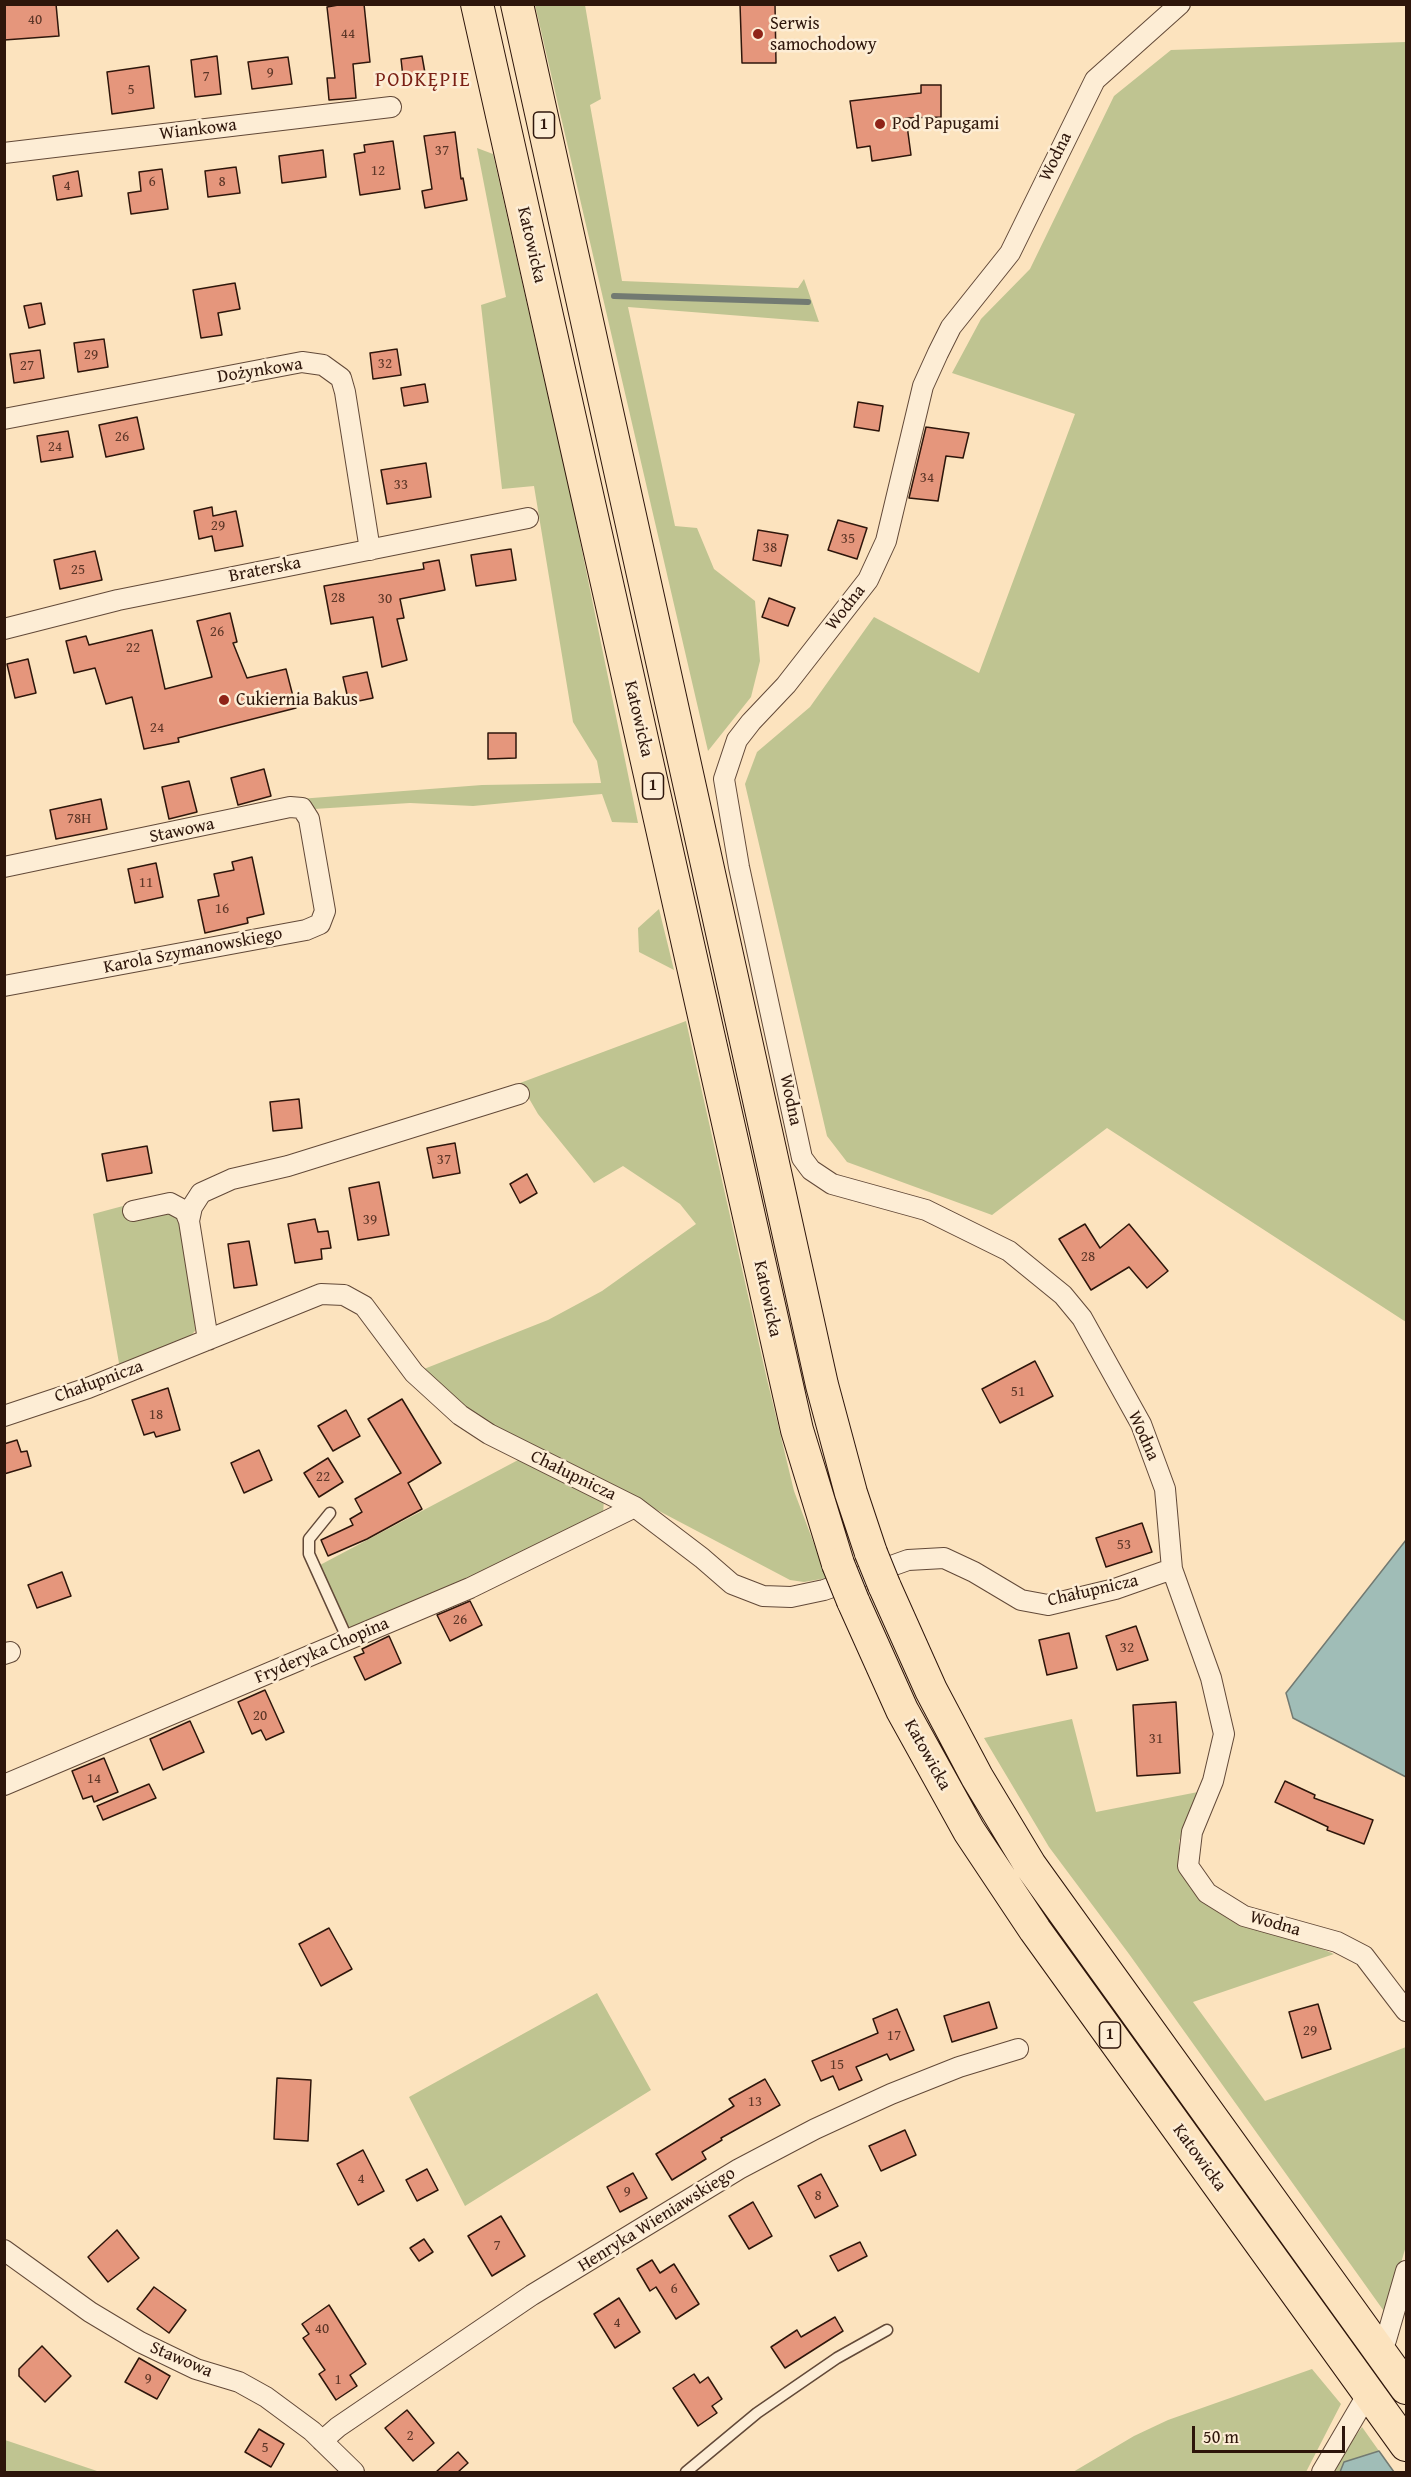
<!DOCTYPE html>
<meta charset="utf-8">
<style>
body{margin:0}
#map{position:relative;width:1411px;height:2477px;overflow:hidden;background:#fce3be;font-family:"Gentium Book Plus",serif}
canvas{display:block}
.frame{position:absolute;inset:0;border:6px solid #2e160b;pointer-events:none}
.scale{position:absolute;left:1192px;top:2426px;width:153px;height:27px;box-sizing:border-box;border:3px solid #2e160b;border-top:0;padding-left:8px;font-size:18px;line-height:21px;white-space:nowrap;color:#2e160b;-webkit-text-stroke:4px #fdedd5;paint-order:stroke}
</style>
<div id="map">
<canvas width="1411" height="2477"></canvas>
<div class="frame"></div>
<div class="scale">50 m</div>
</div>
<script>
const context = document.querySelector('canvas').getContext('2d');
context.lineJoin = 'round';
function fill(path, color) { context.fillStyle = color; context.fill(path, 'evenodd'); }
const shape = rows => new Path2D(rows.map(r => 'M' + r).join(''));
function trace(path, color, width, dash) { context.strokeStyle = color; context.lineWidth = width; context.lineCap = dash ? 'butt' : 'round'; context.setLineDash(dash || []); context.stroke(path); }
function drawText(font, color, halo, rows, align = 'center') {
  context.font = font + ' "Gentium Book Plus",serif'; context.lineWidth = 5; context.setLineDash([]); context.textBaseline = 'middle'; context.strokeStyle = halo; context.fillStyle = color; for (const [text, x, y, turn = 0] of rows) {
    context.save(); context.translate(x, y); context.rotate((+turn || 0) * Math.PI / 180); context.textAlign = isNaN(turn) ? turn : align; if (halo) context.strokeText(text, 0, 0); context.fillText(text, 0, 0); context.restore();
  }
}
fill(shape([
 [535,5,585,5,601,99,590,105,622,281,798,288,804,279,819,322,628,307,675,526,697,528,714,569,755,601,760,661,751,697,708,751],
 [1406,42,1406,1322,1107,1128,992,1215,847,1162,827,1136,745,784,757,752,810,707,874,617,979,673,1075,414,952,373,981,319,1030,269,1114,96,1171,50],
 [477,148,493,154,572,502,638,823,612,822,602,794,473,806,410,803,314,809,299,799,482,785,601,783,597,761,573,722,534,486,502,489,481,305,506,297],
 [659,909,674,970,639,952,638,928],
 [686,1021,766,1375,794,1491,827,1578,804,1582,790,1580,640,1501,495,1430,467,1412,424,1369,548,1320,602,1291,696,1224,680,1204,623,1166,594,1183,538,1114,520,1083],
 [123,1206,126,1217,173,1211,183,1223,194,1305,195,1331,183,1344,120,1369,93,1214],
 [520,1459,604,1499,603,1515,443,1593,351,1629,345,1620,320,1565],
 [1072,1719,1096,1812,1198,1792,1179,1841,1181,1868,1202,1902,1238,1925,1313,1945,1334,1954,1193,2002,1265,2101,1406,2047,1406,2246,1386,2314,1129,1954,1049,1847,984,1738],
 [597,1993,651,2090,465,2206,409,2097],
 [1312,2369,1341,2404,1306,2472,1073,2472,1134,2436,1168,2420],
 [1362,2427,1379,2451,1345,2462,1340,2472,1330,2472],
 [5,2440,100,2472,5,2472]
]), '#bfc491');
const water = shape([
 [1406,1540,1406,1777,1293,1718,1286,1693,1406,1540],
 [1379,2451,1394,2472,1340,2472,1344,2462,1379,2451]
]);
fill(water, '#a0bdb7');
trace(water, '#727a72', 1.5);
trace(shape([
 [614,296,808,302]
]), '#727a72', 6);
const building = shape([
 [4,4,56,4,59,36,4,40,4,4],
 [344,4,364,4,370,62,353,64,356,98,329,100,327,78,335,78,327,7,344,4],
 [740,4,775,4,776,63,742,63,740,4],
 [217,56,221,94,195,97,191,60,217,56],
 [422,56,425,73,403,77,401,59,422,56],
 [288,57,292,84,252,89,248,62,288,57],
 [149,66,154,108,112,114,107,72,149,66],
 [921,85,941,85,941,117,906,118,911,155,872,161,870,146,857,148,850,101,921,93,921,85],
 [455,132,461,179,463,178,467,200,425,208,422,191,432,189,424,136,455,132],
 [393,141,400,189,360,195,354,154,365,152,364,145,393,141],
 [323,150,326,177,282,183,279,156,323,150],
 [236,167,240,193,208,197,205,171,236,167],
 [162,169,168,209,131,214,128,193,141,191,139,172,162,169],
 [78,171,82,196,57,200,53,176,78,171],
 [235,283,240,309,218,313,222,335,201,338,193,290,235,283],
 [41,303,45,324,29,328,24,306,41,303],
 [104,339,108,367,78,372,74,343,104,339],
 [397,349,401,375,373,379,370,353,397,349],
 [40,350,44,378,14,383,10,354,40,350],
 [425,384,428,402,404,406,401,388,425,384],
 [858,402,883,406,879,431,854,427,858,402],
 [137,417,144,449,106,457,99,425,137,417],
 [926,427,969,433,963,458,946,456,938,501,909,498,926,427],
 [68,431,73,457,41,462,37,436,68,431],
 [426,463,431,497,387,504,381,470,426,463],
 [212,507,213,516,236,511,243,546,215,551,212,536,199,539,194,511,212,507],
 [838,520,867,528,857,559,828,550,838,520],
 [758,530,788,535,781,566,753,560,758,530],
 [511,549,516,580,476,586,471,555,511,549],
 [95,551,102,580,60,589,54,560,95,551],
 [439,560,445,590,400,599,404,618,397,619,407,660,382,667,373,617,331,624,324,586,424,569,423,563,439,560],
 [769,598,795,608,788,626,762,617,769,598],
 [230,613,237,642,233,643,247,678,286,669,296,708,178,738,179,742,144,749,132,697,106,704,95,668,74,673,66,641,86,636,89,645,152,630,165,689,212,677,197,621,230,613],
 [28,659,36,693,15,698,7,664,28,659],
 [367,672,373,698,349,703,343,677,367,672],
 [488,733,516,733,516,758,488,759,488,733],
 [264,769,271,796,238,805,231,778,264,769],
 [189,781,197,812,169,819,162,787,189,781],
 [101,799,107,829,56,839,50,810,101,799],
 [252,857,264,914,247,918,248,923,205,933,198,900,219,896,214,874,234,870,232,862,252,857],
 [156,863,163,897,135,903,128,869,156,863],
 [299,1099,302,1128,273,1131,270,1102,299,1099],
 [455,1143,460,1173,433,1178,427,1148,455,1143],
 [147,1146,152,1173,107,1181,102,1154,147,1146],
 [527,1174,537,1193,520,1203,510,1184,527,1174],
 [379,1182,389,1235,358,1240,349,1188,379,1182],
 [315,1219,318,1232,328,1231,331,1248,321,1249,322,1259,295,1263,288,1224,315,1219],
 [1085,1224,1100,1248,1129,1224,1168,1271,1147,1288,1129,1267,1091,1290,1059,1239,1085,1224],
 [249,1241,257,1285,234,1288,228,1244,249,1241],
 [1035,1361,1053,1396,1000,1423,982,1389,1035,1361],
 [168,1388,180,1430,156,1437,154,1432,144,1435,132,1400,168,1388],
 [402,1399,441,1463,408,1483,422,1509,367,1539,328,1556,321,1540,353,1525,350,1519,362,1512,355,1499,401,1473,368,1419,402,1399],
 [346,1410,360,1436,333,1451,318,1426,346,1410],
 [17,1440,21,1452,27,1451,31,1466,4,1474,4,1444,17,1440],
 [259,1450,272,1480,244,1493,231,1463,259,1450],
 [328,1458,343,1482,319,1497,304,1473,328,1458],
 [1142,1523,1152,1552,1106,1567,1096,1538,1142,1523],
 [62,1572,71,1596,37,1608,28,1585,62,1572],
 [470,1601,482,1625,450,1641,437,1615,470,1601],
 [1136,1626,1148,1660,1117,1670,1106,1636,1136,1626],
 [1069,1633,1077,1668,1047,1675,1039,1640,1069,1633],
 [389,1636,401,1663,365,1680,354,1657,364,1653,362,1649,389,1636],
 [265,1690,284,1732,266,1740,261,1730,252,1734,238,1702,265,1690],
 [1176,1702,1180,1773,1137,1776,1133,1705,1176,1702],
 [190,1721,204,1752,163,1770,150,1739,190,1721],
 [104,1758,118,1792,94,1802,92,1796,83,1799,72,1771,104,1758],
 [1285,1781,1315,1795,1314,1798,1373,1820,1364,1844,1327,1830,1328,1827,1275,1802,1285,1781],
 [149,1784,156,1798,103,1820,97,1806,149,1784],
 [329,1928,352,1969,321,1986,299,1944,329,1928],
 [989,2002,997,2028,952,2042,944,2016,989,2002],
 [1318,2004,1331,2049,1302,2058,1289,2012,1318,2004],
 [897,2009,914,2050,890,2060,887,2054,856,2067,862,2080,839,2090,833,2076,821,2081,812,2061,878,2033,873,2019,897,2009],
 [277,2078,311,2080,308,2141,274,2139,277,2078],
 [765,2079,780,2105,721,2138,722,2140,702,2152,706,2159,672,2180,656,2154,734,2106,729,2099,765,2079],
 [905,2130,916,2155,881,2171,869,2146,905,2130],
 [363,2150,384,2191,358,2205,337,2164,363,2150],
 [427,2169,438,2190,417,2201,406,2180,427,2169],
 [633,2173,647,2198,620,2212,607,2187,633,2173],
 [821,2174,838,2206,815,2218,798,2186,821,2174],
 [753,2202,772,2236,749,2249,729,2216,753,2202],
 [501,2216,525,2256,492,2276,468,2236,501,2216],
 [117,2230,139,2258,108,2282,88,2257,117,2230],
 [424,2239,433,2252,419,2261,410,2248,424,2239],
 [860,2242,867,2256,838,2271,830,2256,860,2242],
 [652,2260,660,2273,674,2264,699,2304,676,2319,656,2287,650,2291,637,2269,652,2260],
 [154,2287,186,2310,169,2333,137,2309,154,2287],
 [619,2298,640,2332,615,2348,594,2314,619,2298],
 [329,2305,366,2364,350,2375,357,2386,336,2400,319,2374,325,2370,303,2338,309,2334,302,2324,329,2305],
 [835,2317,843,2331,785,2368,771,2347,797,2330,801,2337,835,2317],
 [42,2346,71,2376,45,2402,19,2376,19,2369,42,2346],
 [139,2358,170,2376,157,2399,125,2382,139,2358],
 [694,2374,700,2383,708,2377,722,2399,712,2406,717,2413,698,2426,673,2388,694,2374],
 [407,2410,434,2443,413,2461,385,2428,407,2410],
 [259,2429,284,2444,271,2467,245,2452,259,2429],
 [458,2452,468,2463,458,2472,436,2472,458,2452]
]);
fill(building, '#e5967c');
trace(building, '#2e160b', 1.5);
const lane = shape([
 [330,1513,309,1539,309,1554,348,1640],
 [686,2472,757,2413,837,2358,887,2330]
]);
const street = shape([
 [1180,4,1095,80,1010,253,951,327,938,353,923,386,886,541,868,580,786,685,751,722,737,740,724,779,739,867,802,1158,811,1170,832,1184,926,1210,1009,1251,1063,1295,1082,1318,1141,1424,1165,1489,1172,1569,1211,1678,1224,1734,1213,1781,1192,1832,1188,1866,1207,1893,1244,1916,1337,1942,1364,1956,1406,2011],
 [4,153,391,107],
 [4,419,302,362,323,365,341,378,345,392,370,550],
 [4,629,118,600,528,518],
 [4,867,290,807,302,808,309,819,325,911,320,924,306,930,4,986],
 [133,1211,170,1203,185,1211,189,1221],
 [208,1340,189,1221,192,1207,201,1193,232,1179,288,1166,519,1094],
 [4,1416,88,1388,321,1294,344,1295,364,1306,414,1373,460,1415,489,1434,635,1507,702,1558,732,1584,763,1596,791,1597,824,1590,908,1560,944,1558,974,1572,1021,1600,1048,1605,1115,1589,1172,1569],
 [4,1654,10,1652],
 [4,1785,470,1588,635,1507],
 [4,2250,90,2312,140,2342,196,2369,239,2382,266,2397,312,2431,354,2472],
 [1378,2348,1386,2340,1406,2271],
 [322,2441,338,2427,532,2295,739,2169,815,2129,891,2094,959,2067,1018,2049],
 [1322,2472,1363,2402,1372,2395]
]);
const primary = shape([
 [477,4,797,1430,838,1564],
 [517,4,822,1385,851,1493,871,1553],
 [884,1585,931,1690,977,1777,1030,1865,1406,2388],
 [853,1601,902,1710,969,1831,1035,1930,1406,2445]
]);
trace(lane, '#624938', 13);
trace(street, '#624938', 22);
trace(primary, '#2e160b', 34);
trace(lane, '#fdedd5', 10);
trace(street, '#fdedd5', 20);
trace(primary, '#fce3be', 32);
const primaryBridge = shape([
 [871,1553,884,1585],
 [838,1564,853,1601]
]);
trace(primaryBridge, '#2e160b', 34, []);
trace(primaryBridge, '#fce3be', 32);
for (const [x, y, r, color] of [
 [758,34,6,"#8f2418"],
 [880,124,6,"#8f2418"],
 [224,700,6,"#8f2418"]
]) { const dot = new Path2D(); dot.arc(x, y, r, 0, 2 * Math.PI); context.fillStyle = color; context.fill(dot); trace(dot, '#fdedd5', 2); }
drawText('15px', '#5c3627', null, [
 ["40",35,20],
 ["44",348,34],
 ["9",270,73],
 ["7",206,77],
 ["5",131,90],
 ["37",442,151],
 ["12",378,171],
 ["6",152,182],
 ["8",222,182],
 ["4",67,186],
 ["29",91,355],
 ["32",385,364],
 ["27",27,366],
 ["26",122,437],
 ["24",55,447],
 ["34",927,478],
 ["33",401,485],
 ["29",218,526],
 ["35",848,539],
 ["38",770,548],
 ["25",78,570],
 ["28",338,598],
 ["30",385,599],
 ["26",217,632],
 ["22",133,648],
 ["24",157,728],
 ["78H",79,819],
 ["11",146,883],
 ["16",222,909],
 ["37",444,1160],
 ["39",370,1220],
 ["28",1088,1257],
 ["51",1018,1392],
 ["18",156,1415],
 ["22",323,1477],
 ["53",1124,1545],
 ["26",460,1620],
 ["32",1127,1648],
 ["20",260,1716],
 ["31",1156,1739],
 ["14",94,1779],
 ["29",1310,2031],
 ["17",894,2036],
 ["15",837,2065],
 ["13",755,2102],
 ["4",361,2179],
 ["9",627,2192],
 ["8",818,2196],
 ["7",497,2246],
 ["6",674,2289],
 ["4",617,2323],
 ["40",322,2329],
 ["9",148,2379],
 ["1",338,2380],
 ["2",410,2436],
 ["5",265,2448]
]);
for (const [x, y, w] of [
 [544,125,21],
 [653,786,21],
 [1110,2035,21]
]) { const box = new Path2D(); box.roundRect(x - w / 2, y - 13, w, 26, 4.5); context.fillStyle = '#fdedd5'; context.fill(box); trace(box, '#2e160b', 1.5); }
drawText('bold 16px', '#2e160b', null, [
 ["1",544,125],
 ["1",653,786],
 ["1",1110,2035]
]);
drawText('18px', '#2e160b', '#fdedd5', [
 ["Serwis",770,24],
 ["samochodowy",770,45],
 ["Pod Papugami",892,124],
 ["Cukiernia Bakus",236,700]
], 'left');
drawText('18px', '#2e160b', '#fdedd5', [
 ["Wiankowa",198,130,-7],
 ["Wodna",1056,157,-64],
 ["Katowicka",531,245,77],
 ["Dożynkowa",260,371,-9],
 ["Braterska",265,570,-11],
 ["Wodna",846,608,-52],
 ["Katowicka",638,719,77],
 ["Stawowa",182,831,-12],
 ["Karola Szymanowskiego",193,951,-11],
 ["Wodna",790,1100,78],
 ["Katowicka",767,1299,78],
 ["Chałupnicza",99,1382,-20],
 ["Wodna",1143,1436,66],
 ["Chałupnicza",573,1476,26],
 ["Chałupnicza",1093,1591,-13],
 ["Fryderyka Chopina",322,1651,-23],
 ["Katowicka",927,1755,61],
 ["Wodna",1275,1924,16],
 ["Katowicka",1199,2158,54],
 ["Henryka Wieniawskiego",657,2220,-32],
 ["Stawowa",181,2360,23]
]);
context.letterSpacing = '1.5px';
drawText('20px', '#7a1f14', '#fdedd5', [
 ["PODKĘPIE",423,81]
]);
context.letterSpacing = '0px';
</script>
